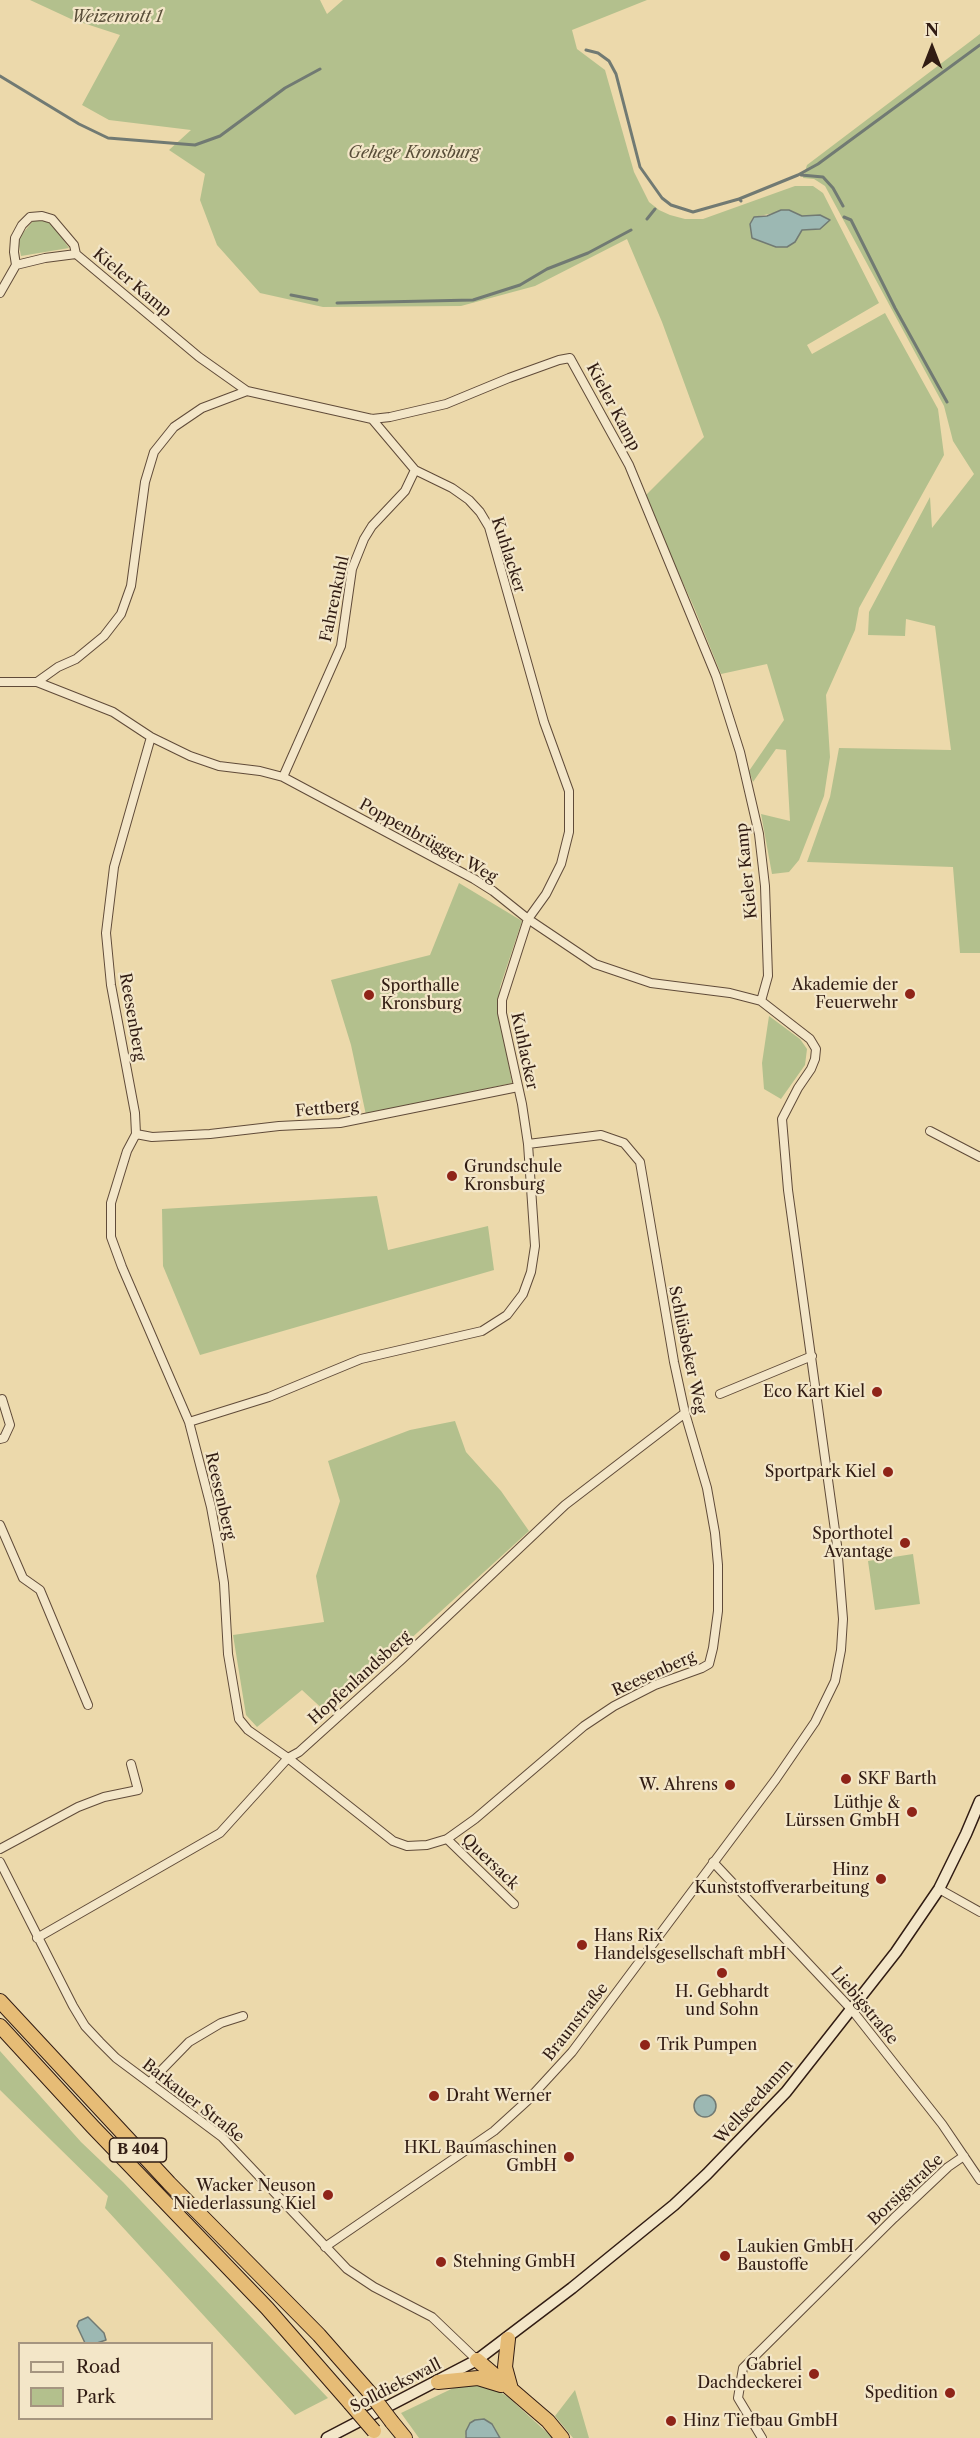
<!DOCTYPE html>
<meta charset="utf-8">
<style>
body{margin:0}
#map{position:relative;width:980px;height:2438px;overflow:hidden;background:#ecd9ab;font-family:"Libre Caslon Text",serif}
canvas{display:block}
.legend{position:absolute;left:18px;top:2342px;width:195px;height:78px;box-sizing:border-box;background:#f3e6c8;border:2px solid #a59580;margin:0;padding:8px 10px;list-style:none;font-size:18px;color:#311c13}
.legend li{display:flex;align-items:center;gap:12px;height:30px}
.legend b{width:30px;border:2px solid #a59580}
.north{position:absolute;left:902px;top:18px;width:60px;height:60px;-webkit-text-stroke:4px #f3e6c8;paint-order:stroke;rotate:0deg;font-size:16px;font-weight:700;line-height:24px;text-align:center;color:#311c13}
.north::after{content:'';display:block;margin:auto;width:21px;height:27px;background:#311c13;clip-path:polygon(50% 0,100% 100%,50% 72%,0 100%)}
</style>
<div id="map">
<canvas width="980" height="2438"></canvas>
<ul class="legend">
<li><b style="height:8px;background:#f3e6c8"></b>Road</li>
<li><b style="height:16px;background:#b3c08d"></b>Park</li>
</ul>
<div class="north">N</div>
</div>
<script>
const context = document.querySelector('canvas').getContext('2d');
context.lineJoin = 'round';
function fill(path, color) { context.fillStyle = color; context.fill(path, 'evenodd'); }
const shape = rows => new Path2D(rows.map(r => 'M' + r).join(''));
function trace(path, color, width, dash) { context.strokeStyle = color; context.lineWidth = width; context.lineCap = dash ? 'butt' : 'round'; context.setLineDash(dash || []); context.stroke(path); }
function drawText(font, color, halo, rows, align = 'center') {
  context.font = font + ' "Libre Caslon Text",serif'; context.lineWidth = 4.5; context.setLineDash([]); context.textBaseline = 'middle'; context.strokeStyle = halo; context.fillStyle = color; for (const [text, x, y, turn = 0] of rows) {
    context.save(); context.translate(x, y); context.rotate((+turn || 0) * Math.PI / 180); context.textAlign = isNaN(turn) ? turn : align; if (halo) context.strokeText(text, 0, 0); context.fillText(text, 0, 0); context.restore();
  }
}
fill(shape([
 [30,0,320,0,327,14,343,0,647,0,572,30,577,49,605,70,634,172,649,202,659,210,670,215,685,219,703,219,795,186,813,186,823,193,879,303,807,345,812,354,885,313,938,409,944,455,859,608,855,630,826,695,830,757,824,796,799,860,789,872,772,874,761,814,790,821,786,750,776,749,753,782,749,771,784,720,767,664,721,674,693,605,644,497,704,437,662,322,627,239,535,286,461,306,323,307,260,293,217,245,200,200,205,174,169,150,191,130,109,120,82,105,120,35,71,19],
 [789,210,802,216,820,215,820,229,802,230,795,242,750,224,754,217],
 [980,34,980,953,960,953,953,867,807,862,830,797,839,748,951,750,935,626,906,619,905,636,868,635,869,612,930,497,932,528,974,474,953,441,944,406,825,186,814,179,803,178,807,165],
 [43,219,51,222,69,248,21,256,18,240,22,234,33,221],
 [459,883,522,921,500,987,499,1000,499,1012,512,1083,366,1115,351,1045,331,980,430,955],
 [769,1016,800,1039,807,1049,805,1065,781,1099,764,1089,762,1063],
 [377,1196,388,1250,488,1226,494,1270,200,1355,163,1266,162,1209],
 [455,1421,466,1452,501,1491,529,1531,328,1714,302,1690,257,1727,246,1715,233,1635,324,1622,316,1576,340,1501,328,1461,410,1430],
 [913,1554,920,1604,875,1610,868,1561],
 [0,2051,81,2142,123,2182,328,2398,295,2415,105,2208,108,2196,0,2090],
 [466,2382,494,2388,508,2397,553,2438,500,2438,488,2421,465,2435,466,2438,419,2438,401,2413],
 [575,2390,589,2438,573,2438,555,2416]
]), '#b3c08d');
const water = shape([
 [781,210,789,210,802,216,820,215,830,220,820,229,802,230,795,242,787,247,776,247,752,238,750,224,754,217,767,216,781,210],
 '694 2106a11 11 0 1 1 22 0a11 11 0 1 1-22 0Z',
 [88,2317,104,2333,106,2340,97,2343,85,2343,77,2326,79,2321,88,2317],
 [484,2419,492,2424,500,2438,466,2438,466,2431,470,2423,475,2420,484,2419]
]);
fill(water, '#9cb8b3');
trace(water, '#717a73', 1.5);
trace(shape([
 [586,50,598,53,609,61,616,74,640,167,662,198,671,205,693,212,739,199,741,201],
 [0,76,79,124,108,138,195,145,220,136,285,88,320,69],
 [801,175,823,177,833,188,843,206],
 [739,199,798,175,818,164,980,45],
 [844,217,851,220,895,308,947,402],
 [647,219,655,209],
 [291,295,317,300],
 [337,303,473,300,520,285,547,269,588,253,631,230]
]), '#717a73', 3);
const minor = shape([
 [16,265,45,258,76,254,199,357,247,391,372,419,390,417,446,404,509,378,559,360,570,358,629,465,716,676,740,752,759,834,765,886,768,976,761,1001],
 [0,293,16,265,14,252,15,238,22,225,30,217,42,216,52,219,74,245,76,254],
 [0,682,37,682,113,712,151,737,190,756,219,766,260,771,283,777,474,879,493,891,528,919,595,964,651,983,730,993,761,1001,810,1039,816,1049,815,1059,811,1069,798,1088,782,1119,788,1190,837,1545,843,1619,841,1650,835,1681,815,1722,776,1779,572,2052,527,2101,494,2131,325,2247],
 [37,682,58,667,76,659,104,636,121,614,131,586,145,482,154,452,174,427,202,408,247,391],
 [151,737,114,867,106,933,111,985,135,1113,136,1134,127,1151,111,1203,111,1237,122,1267,189,1422,211,1507,218,1545,224,1583,228,1654,239,1719,248,1730,288,1758,393,1841,407,1846,427,1845,447,1839,475,1819,584,1726,614,1706,655,1685,702,1668,709,1664,713,1648,718,1611,718,1565,715,1533,707,1488,685,1413,674,1362,640,1162,624,1143,601,1135,528,1144],
 [283,777,341,646,352,569,364,539,372,526,405,491,415,470],
 [930,1131,980,1157],
 [136,1134,152,1137,210,1134,279,1126,340,1123,518,1087],
 [720,1394,812,1356],
 [189,1422,269,1397,361,1359,482,1331,507,1315,523,1294,531,1272,535,1246,528,1144,522,1104,502,1013,502,1000,528,919,546,894,561,864,569,832,569,791,544,722,489,527,480,512,469,500,452,488,415,470,372,419],
 [0,1439,4,1438,10,1425,2,1399],
 [0,1525,23,1578,40,1590,88,1705],
 [447,1839,514,1904],
 [0,1849,78,1807,104,1797,138,1790,131,1764],
 [0,1862,73,2006,85,2026,100,2042,116,2058,222,2137,347,2269,374,2287,432,2317,477,2360],
 [713,1862,852,2010,942,2124,980,2180],
 [939,1889,980,1912],
 [37,1938,220,1833,288,1758,299,1752,400,1661,565,1505,685,1413],
 [150,2082,189,2042,221,2023,243,2016],
 [762,2438,738,2398,743,2368,894,2218,948,2167,964,2156]
]);
const secondary = shape([
 [327,2438,477,2360,572,2288,674,2205,707,2174,786,2092,896,1952,939,1889,966,1834,980,1801]
]);
const trunk = shape([
 [0,2001,169,2183,319,2335,370,2393],
 [0,2026,93,2127,267,2308,350,2403],
 [508,2339,505,2367,511,2389],
 [477,2360,548,2421,562,2438],
 [438,2382,478,2378,501,2385],
 [392,2422,405,2438]
]);
trace(minor, '#604b39', 10);
trace(secondary, '#311c13', 13);
trace(trunk, '#311c13', 16);
trace(minor, '#f3e6c8', 8);
trace(secondary, '#f3e6c8', 10);
trace(trunk, '#e6bc76', 14);
const trunkBridge = shape([
 [370,2393,392,2422],
 [350,2403,374,2431]
]);
trace(trunkBridge, '#311c13', 16, []);
trace(trunkBridge, '#e6bc76', 14);
for (const [x, y, r, color] of [
 [910,994,6,"#8f2418"],
 [369,995,6,"#8f2418"],
 [452,1176,6,"#8f2418"],
 [877,1392,6,"#8f2418"],
 [888,1472,6,"#8f2418"],
 [905,1543,6,"#8f2418"],
 [846,1779,6,"#8f2418"],
 [730,1785,6,"#8f2418"],
 [912,1812,6,"#8f2418"],
 [881,1879,6,"#8f2418"],
 [582,1945,6,"#8f2418"],
 [722,1973,6,"#8f2418"],
 [645,2045,6,"#8f2418"],
 [434,2096,6,"#8f2418"],
 [569,2157,6,"#8f2418"],
 [328,2195,6,"#8f2418"],
 [725,2256,6,"#8f2418"],
 [441,2262,6,"#8f2418"],
 [814,2374,6,"#8f2418"],
 [950,2393,6,"#8f2418"],
 [671,2421,6,"#8f2418"]
]) { const dot = new Path2D(); dot.arc(x, y, r, 0, 2 * Math.PI); context.fillStyle = color; context.fill(dot); trace(dot, '#f3e6c8', 2); }
for (const [x, y, w] of [
 [138,2150,57]
]) { const box = new Path2D(); box.roundRect(x - w / 2, y - 12, w, 24, 4.5); context.fillStyle = '#f3e6c8'; context.fill(box); trace(box, '#311c13', 1.5); }
drawText('bold 15px', '#311c13', null, [
 ["B 404",138,2150]
]);
drawText('italic 16px', '#584d38', '#f3e6c8', [
 ["Weizenrott 1",117,17],
 ["Gehege Kronsburg",414,153]
]);
drawText('16px', '#311c13', '#f3e6c8', [
 ["Kieler Kamp",132,283,40],
 ["Kieler Kamp",613,407,62],
 ["Kuhlacker",508,555,72],
 ["Fahrenkuhl",335,599,-78],
 ["Poppenbrügger Weg",428,841,29],
 ["Kieler Kamp",747,871,-96],
 ["Reesenberg",132,1017,80],
 ["Kuhlacker",524,1051,78],
 ["Fettberg",327,1109,-5],
 ["Schlüsbeker Weg",687,1350,78],
 ["Reesenberg",220,1496,77],
 ["Reesenberg",654,1674,-24],
 ["Hopfenlandsberg",360,1678,-42],
 ["Quersack",490,1862,44],
 ["Liebigstraße",864,2006,50],
 ["Braunstraße",576,2022,-52],
 ["Barkauer Straße",193,2101,38],
 ["Wellseedamm",754,2102,-48],
 ["Borsigstraße",906,2190,-43],
 ["Solldiekswall",396,2386,-27]
]);
drawText('16px', '#311c13', '#f3e6c8', [
 ["Akademie der",898,985],
 ["Feuerwehr",898,1003],
 ["Sporthalle",381,986,"left"],
 ["Kronsburg",381,1004,"left"],
 ["Grundschule",464,1167,"left"],
 ["Kronsburg",464,1185,"left"],
 ["Eco Kart Kiel",865,1392],
 ["Sportpark Kiel",876,1472],
 ["Sporthotel",893,1534],
 ["Avantage",893,1552],
 ["SKF Barth",858,1779,"left"],
 ["W. Ahrens",718,1785],
 ["Lüthje &",900,1803],
 ["Lürssen GmbH",900,1821],
 ["Hinz",869,1870],
 ["Kunststoffverarbeitung",869,1888],
 ["Hans Rix",594,1936,"left"],
 ["Handelsgesellschaft mbH",594,1954,"left"],
 ["H. Gebhardt",722,1992,"center"],
 ["und Sohn",722,2010,"center"],
 ["Trik Pumpen",657,2045,"left"],
 ["Draht Werner",446,2096,"left"],
 ["HKL Baumaschinen",557,2148],
 ["GmbH",557,2166],
 ["Wacker Neuson",316,2186],
 ["Niederlassung Kiel",316,2204],
 ["Laukien GmbH",737,2247,"left"],
 ["Baustoffe",737,2265,"left"],
 ["Stehning GmbH",453,2262,"left"],
 ["Gabriel",802,2365],
 ["Dachdeckerei",802,2383],
 ["Spedition",938,2393],
 ["Hinz Tiefbau GmbH",683,2421,"left"]
], 'right');
</script>
